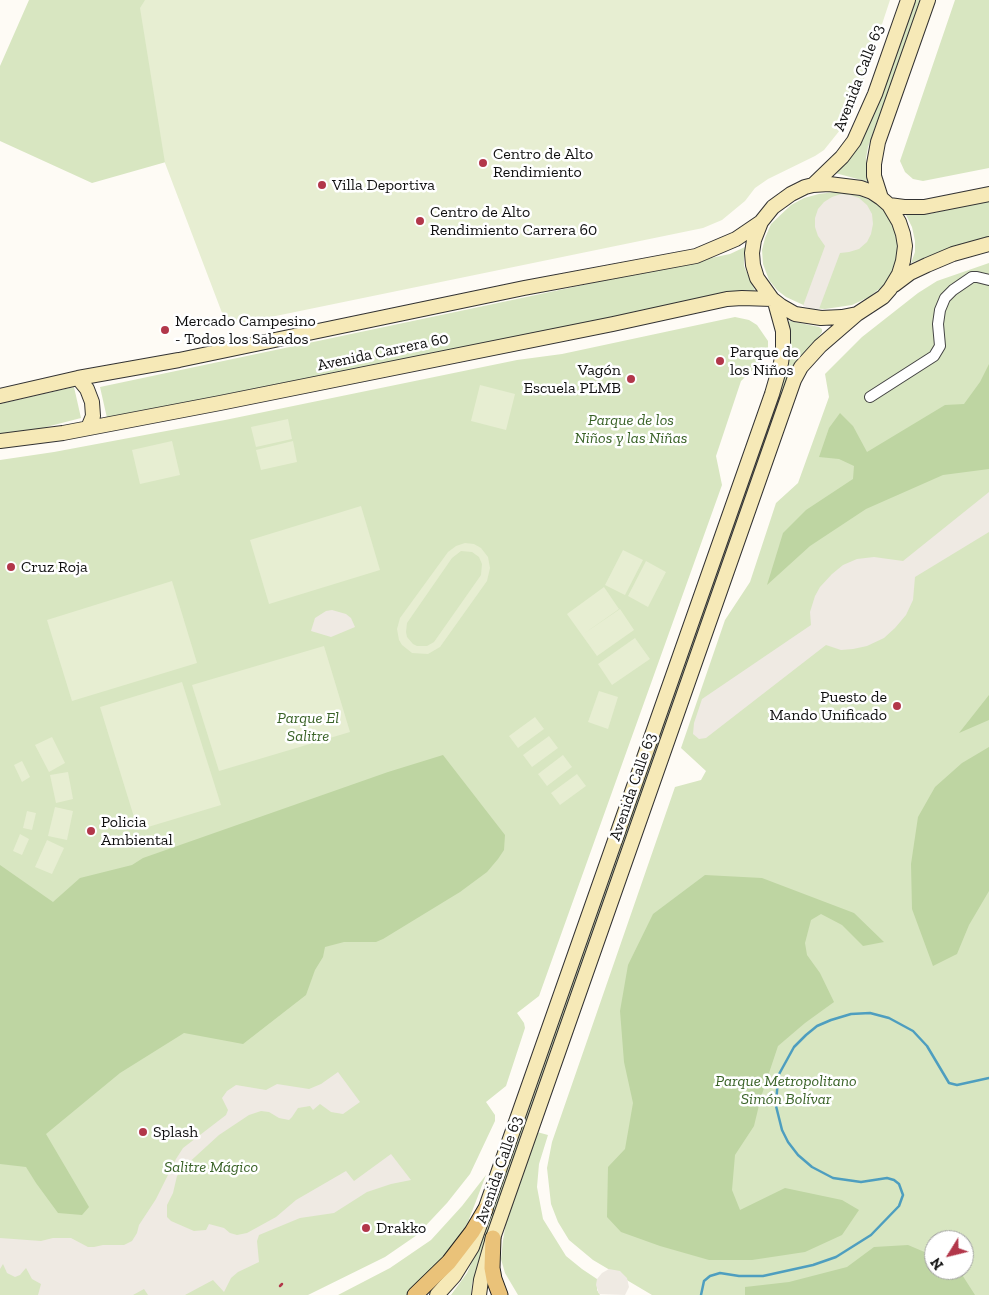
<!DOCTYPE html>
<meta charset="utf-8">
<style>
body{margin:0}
#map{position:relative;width:989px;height:1295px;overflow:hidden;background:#fefbf5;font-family:"Zilla Slab",serif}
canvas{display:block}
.north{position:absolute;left:924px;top:1230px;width:50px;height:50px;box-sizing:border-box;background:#fff;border:1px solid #9f9f9f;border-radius:50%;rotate:234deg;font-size:14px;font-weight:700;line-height:20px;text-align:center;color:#101010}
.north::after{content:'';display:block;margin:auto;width:18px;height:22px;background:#b2374a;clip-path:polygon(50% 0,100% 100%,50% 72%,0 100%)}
</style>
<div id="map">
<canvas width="989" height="1295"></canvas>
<div class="north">N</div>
</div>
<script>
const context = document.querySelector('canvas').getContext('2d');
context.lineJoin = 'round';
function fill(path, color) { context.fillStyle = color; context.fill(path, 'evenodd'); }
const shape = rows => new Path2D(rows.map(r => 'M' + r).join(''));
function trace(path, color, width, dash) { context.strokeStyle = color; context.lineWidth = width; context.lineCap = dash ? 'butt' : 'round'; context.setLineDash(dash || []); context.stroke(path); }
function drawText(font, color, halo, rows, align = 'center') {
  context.font = font + ' "Zilla Slab",serif'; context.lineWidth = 5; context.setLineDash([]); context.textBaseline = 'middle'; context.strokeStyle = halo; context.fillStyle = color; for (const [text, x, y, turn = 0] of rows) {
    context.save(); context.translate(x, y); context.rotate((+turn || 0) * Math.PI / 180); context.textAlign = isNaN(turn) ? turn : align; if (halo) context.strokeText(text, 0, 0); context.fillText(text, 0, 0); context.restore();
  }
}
fill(shape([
 [29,0,148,0,166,162,92,183,0,141,0,66],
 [913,0,921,0,868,147,866,158,869,182,835,173,849,159,860,143],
 [955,0,989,0,989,168,923,181,913,179,905,172,900,161],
 [834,192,860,196,872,201,884,209,893,222,898,237,898,256,893,271,884,285,869,297,852,305,825,309,810,308,786,297,777,290,769,280,763,264,762,250,765,238,771,224,791,205,804,198,819,194],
 [989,201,989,237,955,246,911,263,915,252,915,241,912,227,905,213,912,215,929,214],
 [747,246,744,257,744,266,756,293,746,290,723,293,619,316,107,418,100,387,730,254],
 [989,263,989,1295,652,1295,593,1260,569,1240,558,1222,551,1204,547,1168,552,1142,675,787,701,780,706,771,681,748,725,620,750,582,776,503,798,483,829,397,825,374,862,337,918,293,937,281],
 [934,1240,964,1240,964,1270,934,1270],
 [735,317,749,320,757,325,768,341,768,355,741,381,716,456,722,485,539,996,517,1013,524,1023,525,1028,506,1086,486,1102,495,1115,495,1121,470,1174,447,1203,417,1235,385,1257,308,1295,0,1295,0,460,54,452,225,420,517,360,562,354],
 [790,321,819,327,822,329,822,332,789,376,757,463,722,562,677,700,621,861,585,954,518,1144,481,1255,472,1284,471,1295,451,1295,467,1273,476,1253,787,367,790,342,786,323],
 [74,387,81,418,27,432,0,435,0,404],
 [537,1132,548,1135,539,1164,537,1187,543,1219,566,1256,582,1269,597,1279,597,1290,600,1295,518,1295,505,1273,501,1259,503,1240,506,1223],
 [486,1175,468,1222,455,1244,421,1284,408,1295,338,1295,390,1268,431,1240,462,1206]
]), '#d8e6c1');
fill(shape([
 [989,364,989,469,943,475,866,509,810,546,767,585,783,533,806,510,853,479,854,466,839,459,819,457,829,428,840,413,853,426,867,452,945,405,964,404,980,382],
 [989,695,989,720,959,733],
 [989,747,989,891,969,925,957,954,933,966,912,909,911,864,918,817,935,787,962,763],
 [443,755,505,835,504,850,498,859,487,872,460,892,383,939,376,942,344,942,325,947,323,957,315,970,306,995,243,1044,184,1033,120,1073,46,1134,89,1207,82,1215,58,1213,36,1183,26,1167,0,1164,0,865,53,902,80,878,132,865,143,858,388,772],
 [705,875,762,878,854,913,884,942,863,946,842,925,821,914,811,920,805,943,807,955,820,973,834,1002,805,1023,778,1046,761,1097,754,1126,735,1155,732,1190,740,1210,785,1188,842,1200,859,1210,842,1235,805,1252,752,1260,709,1260,660,1246,621,1232,607,1217,608,1167,625,1149,633,1103,624,1062,620,1011,628,965,653,914],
 [908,1245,934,1256,934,1270,959,1270,975,1295,745,1295,745,1287,789,1282,847,1267,874,1247]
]), '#bed5a2');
fill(shape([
 [145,0,890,0,852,115,824,150,815,156,768,179,755,188,745,201,722,220,703,228,227,326,165,163,140,8],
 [480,385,515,394,506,430,471,421],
 [288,419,292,439,256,447,251,427],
 [172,441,180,475,140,484,132,450],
 [293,441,297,462,261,470,256,450],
 [361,506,380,570,269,604,250,540],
 [465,543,474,544,481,548,488,557,490,568,487,581,440,647,428,654,412,653,402,645,399,640,397,629,400,618,448,552,456,546],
 [461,551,472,552,479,557,482,564,481,575,434,642,427,646,417,646,413,644,407,637,406,632,407,623,452,558],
 [623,550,643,560,625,595,605,585],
 [646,561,666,572,648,607,628,596],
 [172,581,197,663,72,701,47,620],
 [604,587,619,609,582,635,567,614],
 [620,609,634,630,597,656,582,635],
 [635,638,650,659,612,685,598,664],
 [324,646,350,732,219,771,192,685],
 [182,682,221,805,138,830,100,707],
 [599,691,618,697,608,729,588,722],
 [535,717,544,729,518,748,509,736],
 [549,736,558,748,532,767,523,755],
 [52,737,65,763,49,772,35,745],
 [563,755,572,767,547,786,538,774],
 [22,761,30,777,22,782,14,765],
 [68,772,73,799,56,803,50,775],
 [577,774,586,786,560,805,551,793],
 [55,807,73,811,67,840,48,836],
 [27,811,36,813,32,830,23,828],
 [20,834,29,839,22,855,13,851],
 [47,840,64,848,52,874,35,867]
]), '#e7eed2');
fill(shape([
 [841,194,850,195,859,198,867,205,872,214,873,224,871,234,867,242,859,249,849,252,840,253,819,309,810,308,803,306,825,246,818,236,815,227,815,218,818,209,824,202,832,197],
 [989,492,989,532,915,577,913,600,906,615,895,628,884,638,867,646,853,649,841,650,826,645,706,738,699,739,693,734,694,723,702,699,811,625,810,612,815,596,820,587,832,574,843,565,857,559,874,557,903,561],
 [332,610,346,614,351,618,355,627,331,637,311,631,315,618,326,611],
 [338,1072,360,1102,343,1114,331,1112,320,1104,313,1110,310,1106,298,1108,292,1117,289,1120,279,1118,269,1112,261,1111,249,1115,219,1135,184,1167,177,1176,173,1193,167,1205,167,1217,171,1221,194,1231,206,1230,209,1224,224,1228,230,1233,237,1235,247,1233,276,1217,296,1200,346,1171,354,1181,391,1154,411,1180,391,1184,367,1192,334,1213,300,1218,259,1235,257,1241,259,1262,238,1272,231,1278,224,1292,213,1280,185,1295,148,1295,144,1289,133,1295,38,1295,41,1284,32,1279,26,1268,20,1275,15,1277,7,1273,3,1264,0,1269,0,1238,41,1241,53,1238,71,1238,88,1247,94,1247,103,1245,124,1245,132,1241,137,1233,139,1225,156,1199,176,1159,183,1148,226,1115,228,1110,222,1098,227,1091,236,1085,266,1090,277,1084,309,1089,321,1084],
 [609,1269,620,1271,627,1278,629,1287,625,1295,599,1294,596,1285,597,1279,602,1273]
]), '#efeae3');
trace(shape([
 [701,1295,704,1281,710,1276,720,1273,739,1276,763,1276,813,1265,836,1257,871,1235,899,1206,903,1195,899,1184,894,1180,887,1178,861,1182,833,1178,812,1167,798,1155,788,1142,782,1130,776,1106,778,1076,794,1047,806,1035,817,1026,831,1020,851,1014,870,1013,889,1018,913,1031,927,1046,949,1083,957,1085,989,1078]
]), '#4e9ebf', 2.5);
const street = shape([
 [870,397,934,356,940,346,938,324,940,310,945,298,953,290,972,277,977,277,989,280]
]);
const secondary = shape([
 [829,184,861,188,872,192,881,198,889,205,899,222,903,234,905,246,903,261,899,274,890,289,883,297,857,314,842,317,821,318,795,314,781,306,772,299,757,278,753,265,752,253,754,240,761,222,773,207,791,194,805,187,813,185,829,184],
 [813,185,842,157,854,141,875,94,908,0],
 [881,198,874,176,874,164,878,142,928,0],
 [889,205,904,207,924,207,989,194],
 [894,285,910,273,927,265,953,254,989,244],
 [78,378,87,389,92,402,93,416,88,428],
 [0,396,78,378,179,360,524,288,696,256,736,239,761,222],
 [0,441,63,433,220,403,613,324,727,299,742,298,772,299],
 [437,1295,454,1276,472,1247,772,394,781,363,783,349,783,331,775,302],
 [479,1295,481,1280,493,1238,794,380,801,367,820,346,857,314]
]);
const primary = shape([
 [493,1238,492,1268,494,1279,500,1295],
 [415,1295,449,1262,472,1232,485,1210]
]);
trace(street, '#434343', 12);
trace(secondary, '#323232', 16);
trace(primary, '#212121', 17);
trace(street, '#fff', 10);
trace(secondary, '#f6e9b7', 14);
trace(primary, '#eac279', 15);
trace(shape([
 [280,1286,282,1284]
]), '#b2374a', 2.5);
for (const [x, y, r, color] of [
 [483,163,5,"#b2374a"],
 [322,185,5,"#b2374a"],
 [420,221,5,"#b2374a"],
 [165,330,5,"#b2374a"],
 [720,361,5,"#b2374a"],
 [631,379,5,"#b2374a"],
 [11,567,5,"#b2374a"],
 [897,706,5,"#b2374a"],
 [91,831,5,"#b2374a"],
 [143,1132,5,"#b2374a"],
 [366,1228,5,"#b2374a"]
]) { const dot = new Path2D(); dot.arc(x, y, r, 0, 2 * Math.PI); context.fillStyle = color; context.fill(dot); trace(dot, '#fff', 2); }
drawText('16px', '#101010', '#fff', [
 ["Avenida Calle 63",859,78,-69],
 ["Avenida Carrera 60",383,352,-12],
 ["Avenida Calle 63",633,787,-71],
 ["Avenida Calle 63",499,1170,-71]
]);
drawText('16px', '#101010', '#fff', [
 ["Centro de Alto",493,154],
 ["Rendimiento",493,172],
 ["Villa Deportiva",332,185],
 ["Centro de Alto",430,212],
 ["Rendimiento Carrera 60",430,230],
 ["Mercado Campesino",175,321],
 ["- Todos los Sabados",175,339],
 ["Parque de",730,352],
 ["los Niños",730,370],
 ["Vagón",621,370,"right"],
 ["Escuela PLMB",621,388,"right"],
 ["Cruz Roja",21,567],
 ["Puesto de",887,697,"right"],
 ["Mando Unificado",887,715,"right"],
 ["Policia",101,822],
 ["Ambiental",101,840],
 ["Splash",153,1132],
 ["Drakko",376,1228]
], 'left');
drawText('italic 16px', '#396227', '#fff', [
 ["Parque de los",631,420],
 ["Niños y las Niñas",631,438],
 ["Parque El",308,718],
 ["Salitre",308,736],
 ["Parque Metropolitano",786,1081],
 ["Simón Bolívar",786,1099],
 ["Salitre Mágico",211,1167]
]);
</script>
